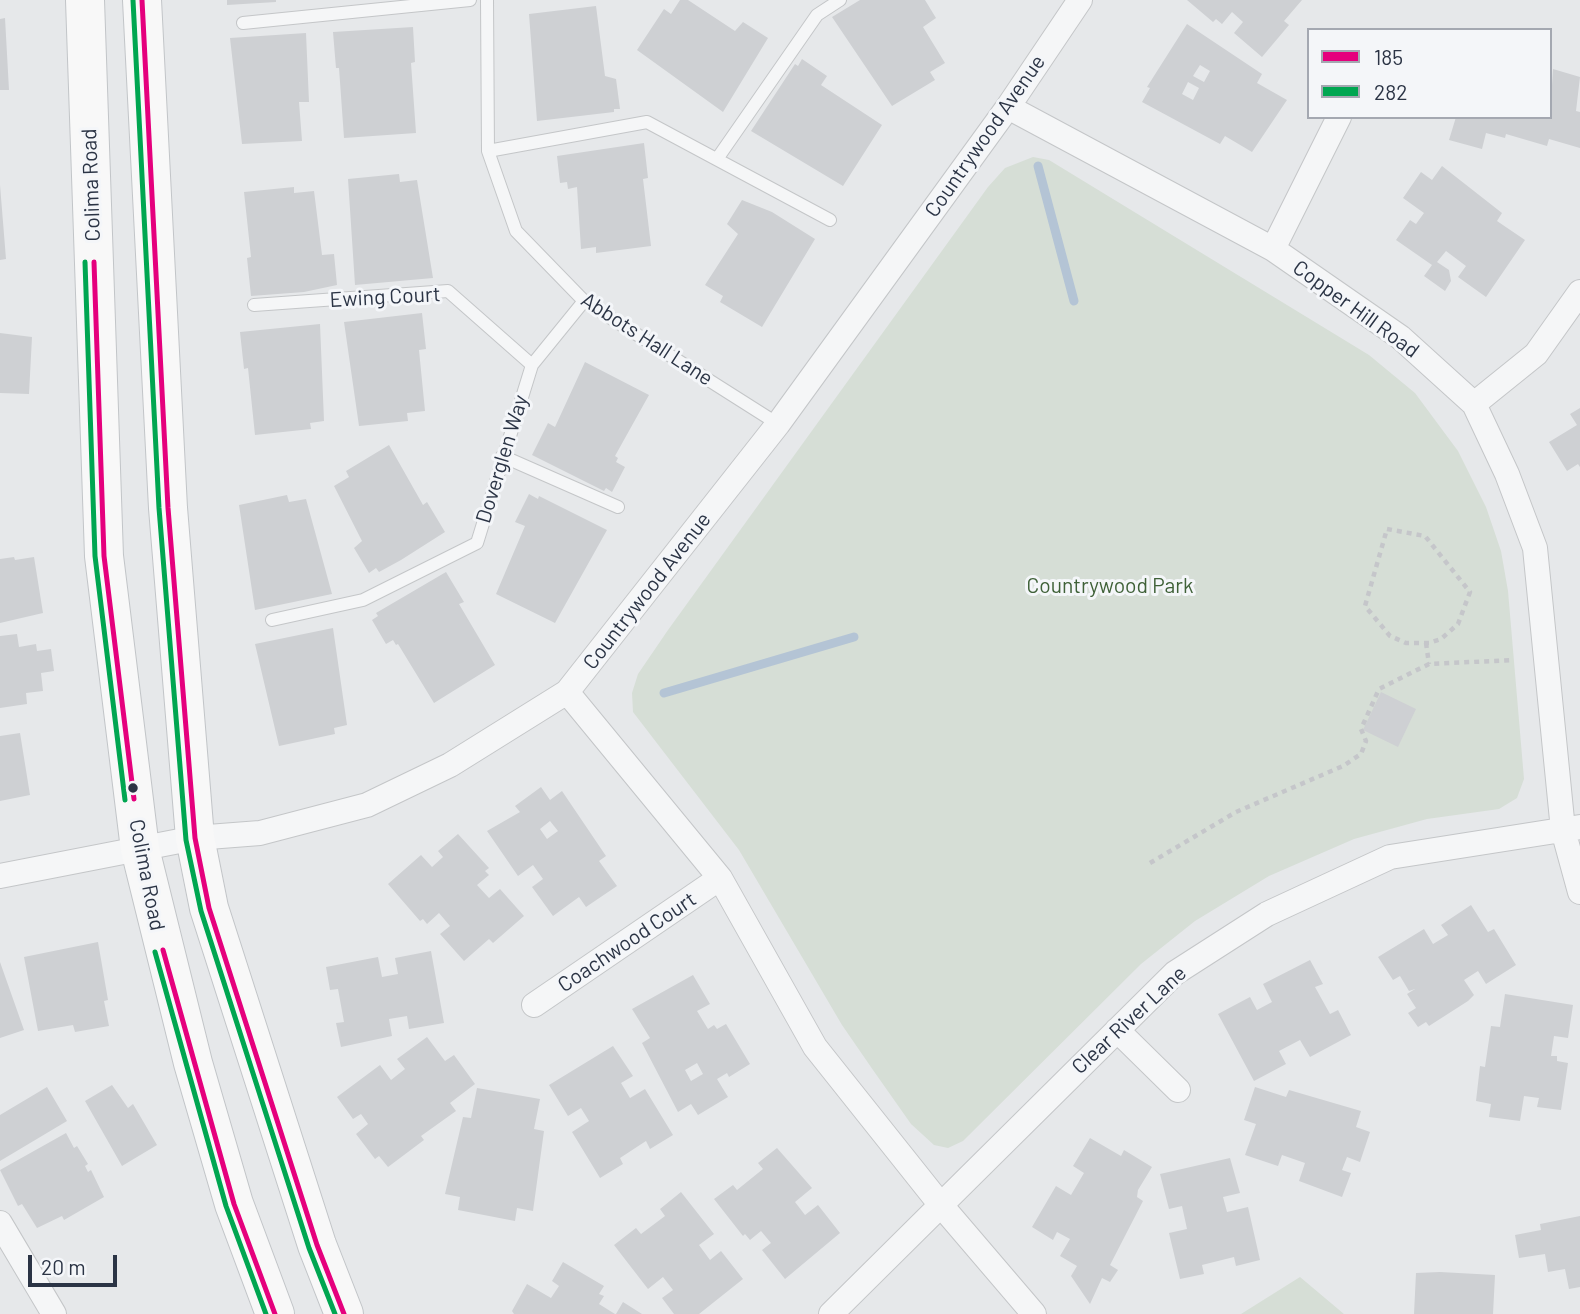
<!DOCTYPE html>
<style>
body{margin:0}
#map{position:relative;width:1580px;height:1314px;overflow:hidden;background:#e6e8ea;font-family:Barlow,sans-serif}
canvas{display:block}
.legend{position:absolute;left:1307px;top:28px;width:245px;height:91px;box-sizing:border-box;background:#f4f6f9;border:2px solid #a4a8b1;margin:0;padding:9px 12px;list-style:none;font-size:21px;color:#2b3445}
.legend li{display:flex;align-items:center;gap:14px;height:35px}
.legend b{width:35px;border:2px solid #a4a8b1}
.scale{position:absolute;left:28px;top:1255px;width:89px;height:32px;box-sizing:border-box;border:4px solid #2b3445;border-top:0;padding-left:9px;font-size:21px;line-height:24px;white-space:nowrap;color:#2b3445;-webkit-text-stroke:5px #f4f6f9;paint-order:stroke}
</style>
<div id="map">
<canvas width="1580" height="1314"></canvas>
<ul class="legend">
<li><b style="height:9px;background:#e5007d"></b>185</li>
<li><b style="height:9px;background:#00a651"></b>282</li>
</ul>
<div class="scale">20 m</div>
</div>
<script>
const context = document.querySelector('canvas').getContext('2d');
context.lineJoin = 'round';
function fill(path, color) { context.fillStyle = color; context.fill(path, 'evenodd'); }
const shape = rows => new Path2D(rows.map(r => 'M' + r).join(''));
function trace(path, color, width, dash) { context.strokeStyle = color; context.lineWidth = width; context.lineCap = dash ? 'butt' : 'round'; context.setLineDash(dash || []); context.stroke(path); }
function drawText(font, color, halo, rows, align = 'center') {
  context.font = font + ' Barlow,sans-serif'; context.lineWidth = 6; context.setLineDash([]); context.textBaseline = 'middle'; context.strokeStyle = halo; context.fillStyle = color; for (const [text, x, y, turn = 0] of rows) {
    context.save(); context.translate(x, y); context.rotate((+turn || 0) * Math.PI / 180); context.textAlign = isNaN(turn) ? turn : align; if (halo) context.strokeText(text, 0, 0); context.fillText(text, 0, 0); context.restore();
  }
}
fill(shape([
 [1033,157,1049,160,1369,355,1415,393,1458,451,1486,507,1501,551,1508,591,1524,779,1517,798,1499,809,1427,819,1354,839,1269,876,1195,921,1141,964,963,1141,948,1148,934,1145,911,1124,873,1070,842,1025,739,850,633,712,632,693,638,674,668,630,988,187,1005,168],
 [1300,1277,1344,1314,1241,1314]
]), '#d6ded6');
trace(shape([
 [1038,166,1074,301],
 [664,693,854,637]
]), '#b4c4d5', 9);
fill(shape([
 [227,0,276,0,276,2,227,5],
 [680,0,688,0,735,31,743,22,768,38,723,112,637,50,664,9,671,14],
 [860,0,925,0,936,18,923,27,945,63,930,72,935,80,892,106,832,17],
 [1187,0,1302,0,1284,21,1289,25,1262,57,1234,33,1243,22,1232,12,1222,24,1216,19,1213,22],
 [596,6,605,76,616,79,620,109,614,109,614,112,537,121,529,14],
 [5,18,9,90,0,90,0,19],
 [1187,24,1262,74,1257,83,1287,100,1252,152,1225,136,1220,144,1142,102,1150,88,1147,87],
 [1200,65,1210,71,1204,82,1193,76],
 [1188,82,1199,88,1193,100,1182,94],
 [413,27,415,62,411,63,416,133,344,138,339,68,336,68,333,32],
 [306,33,309,102,299,102,302,141,242,144,230,38],
 [802,59,827,76,821,85,882,125,843,186,751,131,795,64,798,66],
 [1553,69,1580,77,1576,111,1580,112,1580,148,1549,139,1547,146,1506,134,1505,138,1486,133,1482,149,1449,140,1456,117,1550,117],
 [644,143,648,178,643,179,651,246,596,253,596,247,581,249,577,187,568,189,567,182,560,183,557,156],
 [1442,166,1502,213,1497,221,1525,240,1486,297,1458,277,1466,266,1446,251,1437,262,1449,270,1451,281,1445,291,1424,276,1432,265,1396,240,1410,220,1416,224,1424,213,1403,198,1421,172,1432,180],
 [399,174,400,182,417,180,433,278,355,285,348,179],
 [0,185,6,259,0,260],
 [294,187,294,193,314,191,322,255,334,254,337,285,304,292,251,296,247,258,251,257,244,192],
 [742,200,772,212,815,239,762,327,720,302,723,296,705,285,738,234,727,224],
 [422,313,426,349,419,350,425,411,407,413,408,421,359,426,344,322],
 [320,324,324,421,310,423,311,429,255,435,248,368,244,369,240,332],
 [0,333,32,337,29,394,0,393],
 [585,362,649,395,615,456,618,458,616,462,625,467,612,492,606,488,604,491,532,455,548,423,555,427],
 [1580,408,1580,467,1578,464,1567,471,1549,442,1577,425,1570,414],
 [389,445,423,505,427,502,445,532,401,560,379,572,376,568,369,573,354,548,362,541,334,486,349,477,346,471],
 [529,494,538,499,539,496,607,530,555,623,496,594,525,526,515,522],
 [287,495,289,502,306,499,332,594,255,610,239,505],
 [14,557,15,560,34,557,43,613,0,623,0,559],
 [446,572,464,602,459,604,495,665,434,703,398,644,396,645,393,640,386,644,372,620,378,616,376,613],
 [333,628,347,725,334,728,335,734,279,746,255,644],
 [17,634,19,647,36,644,37,651,51,649,54,671,41,673,43,691,26,693,27,704,0,708,0,636],
 [1381,692,1416,709,1398,747,1363,730],
 [20,733,30,795,0,801,0,736],
 [541,787,550,800,562,791,606,856,599,861,617,886,586,907,579,897,553,916,532,887,543,879,533,865,518,876,487,831,520,812,515,806],
 [550,821,558,831,547,839,540,829],
 [458,834,489,868,485,871,489,875,477,885,489,898,500,889,524,916,493,943,489,939,464,961,440,934,450,926,439,913,427,924,423,919,420,921,388,884,421,855,432,867,443,857,438,851],
 [1471,905,1488,932,1494,929,1516,965,1486,984,1478,971,1464,980,1474,995,1468,1001,1429,1026,1426,1022,1418,1027,1408,1013,1416,1008,1407,994,1415,989,1409,991,1400,976,1393,980,1378,957,1424,929,1433,944,1448,935,1441,925],
 [98,942,108,1000,104,1001,109,1026,75,1032,73,1025,38,1031,24,957],
 [431,951,444,1023,409,1029,407,1016,389,1019,392,1036,341,1047,336,1023,344,1022,338,989,330,990,326,967,378,957,382,977,398,974,395,958],
 [1310,960,1323,984,1315,987,1330,1014,1338,1010,1351,1035,1310,1057,1300,1040,1279,1051,1286,1064,1254,1081,1218,1014,1250,997,1257,1010,1272,1002,1263,984],
 [0,962,24,1030,0,1038],
 [693,975,710,1004,697,1011,708,1029,714,1025,717,1029,726,1024,750,1064,729,1077,727,1073,717,1079,728,1097,698,1115,691,1104,678,1112,642,1043,650,1038,632,1009],
 [697,1063,703,1074,691,1081,685,1070],
 [1505,994,1573,1005,1568,1038,1554,1036,1551,1056,1557,1056,1557,1061,1568,1063,1561,1110,1537,1107,1539,1098,1524,1096,1520,1121,1489,1117,1491,1104,1476,1101,1480,1066,1485,1067,1491,1026,1500,1027],
 [427,1037,445,1061,454,1055,475,1084,450,1103,456,1111,421,1136,424,1140,388,1167,379,1156,375,1159,356,1134,368,1124,361,1114,353,1119,337,1097,380,1065,391,1080,405,1069,397,1059],
 [613,1046,633,1076,621,1083,630,1098,645,1089,673,1135,650,1149,646,1141,620,1158,623,1164,600,1178,572,1132,589,1121,581,1108,568,1116,549,1085],
 [112,1085,128,1108,133,1104,157,1145,122,1166,85,1101],
 [47,1087,67,1121,0,1161,0,1115],
 [1255,1087,1286,1097,1289,1090,1361,1111,1356,1127,1370,1132,1360,1162,1347,1157,1342,1170,1351,1173,1342,1197,1299,1181,1305,1163,1282,1155,1278,1166,1245,1155,1256,1124,1244,1120],
 [477,1088,540,1099,534,1129,544,1131,533,1211,517,1208,515,1221,458,1210,460,1197,445,1194,463,1117,471,1118],
 [66,1133,74,1148,77,1146,88,1164,85,1166,88,1172,91,1170,104,1197,64,1220,62,1216,37,1228,22,1204,18,1206,0,1170],
 [1090,1138,1121,1156,1124,1150,1152,1167,1138,1190,1137,1197,1143,1201,1110,1265,1118,1270,1110,1282,1102,1278,1090,1304,1071,1276,1077,1266,1060,1256,1070,1239,1057,1232,1053,1240,1032,1227,1056,1186,1071,1195,1084,1173,1073,1166],
 [777,1148,812,1188,795,1202,805,1215,818,1205,840,1233,785,1279,762,1250,771,1243,761,1231,750,1240,745,1234,743,1236,714,1199,733,1185,737,1190,763,1169,758,1163],
 [1230,1158,1240,1193,1223,1197,1227,1212,1248,1207,1260,1260,1236,1266,1234,1257,1202,1265,1204,1274,1180,1279,1169,1233,1187,1229,1182,1206,1169,1209,1160,1174],
 [681,1192,714,1234,699,1245,710,1260,721,1251,743,1279,699,1314,674,1314,662,1298,673,1290,663,1277,648,1289,614,1245,636,1228,641,1234,665,1216,660,1209],
 [1580,1216,1580,1287,1569,1289,1565,1269,1548,1272,1545,1254,1519,1258,1515,1235,1541,1230,1540,1224],
 [563,1262,604,1286,599,1294,604,1296,599,1304,615,1314,514,1314,512,1311,527,1284,551,1298,559,1286,552,1281],
 [1440,1272,1495,1275,1493,1314,1414,1314,1416,1273],
 [623,1302,642,1314,616,1314]
]), '#ced0d3');
const service = shape([
 [487,0,488,151,516,231,584,301,778,424],
 [243,23,470,0],
 [488,151,647,122,830,220],
 [717,159,817,15,840,0],
 [254,305,448,291,532,365],
 [502,456,618,507],
 [272,620,363,600,477,543,532,365,584,301]
]);
const minor = shape([
 [1008,107,1273,249,1400,337,1474,404,1507,474,1535,548,1563,830,1580,892],
 [1273,249,1339,117],
 [1474,404,1536,354,1580,292],
 [567,692,720,878,815,1047,940,1204,1034,1314],
 [0,876,195,838,260,833,367,805,450,765,567,692,778,424,1008,107,1080,0],
 [534,1005,720,878],
 [1117,1030,1178,1090],
 [0,1223,54,1314],
 [831,1314,1175,973,1267,914,1390,857,1580,827]
]);
const primary = shape([
 [85,0,104,556,140,849,193,1063,234,1204,275,1314],
 [142,0,168,508,195,838,209,908,317,1245,344,1314]
]);
trace(service, '#c4c6c8', 14);
trace(minor, '#c4c6c8', 26);
trace(primary, '#c2c5c8', 40);
trace(shape([
 [1387,529,1425,536,1470,592,1458,624,1441,639,1429,643,1406,643,1390,636,1365,606,1387,529],
 [1426,643,1429,664],
 [1150,863,1236,812,1343,766,1361,754,1366,741,1361,729,1379,689,1429,664,1514,660]
]), '#c5c6ca', 4.5, [5, 5]);
trace(service, '#f5f6f7', 12);
trace(minor, '#f5f6f7', 24);
trace(primary, '#f8f8f8', 38);
trace(shape([
 [142,0,168,508,195,838,209,908,317,1245,344,1314],
 [94,262,104,556,134,799],
 [163,950,234,1204,275,1314]
]), '#e5007d', 5);
trace(shape([
 [133,0,159,508,186,840,201,911,309,1248,335,1314],
 [85,262,95,556,125,800],
 [155,952,226,1206,266,1314]
]), '#00a651', 5);
for (const [x, y, r, color] of [
 [133,788,6,"#2b3445"]
]) { const dot = new Path2D(); dot.arc(x, y, r, 0, 2 * Math.PI); context.fillStyle = color; context.fill(dot); trace(dot, '#f4f6f9', 2.5); }
drawText('21px', '#2b3445', '#f4f6f9', [
 ["Countrywood Avenue",985,136,-55],
 ["Colima Road",91,185,-92],
 ["Ewing Court",385,297,-3],
 ["Copper Hill Road",1356,309,36],
 ["Abbots Hall Lane",647,339,33],
 ["Doverglen Way",502,459,-73],
 ["Countrywood Avenue",647,591,-52],
 ["Colima Road",147,875,79],
 ["Coachwood Court",627,942,-34],
 ["Clear River Lane",1129,1020,-43]
]);
drawText('21px', '#3f6138', '#f4f6f9', [
 ["Countrywood Park",1110,586]
]);
</script>
